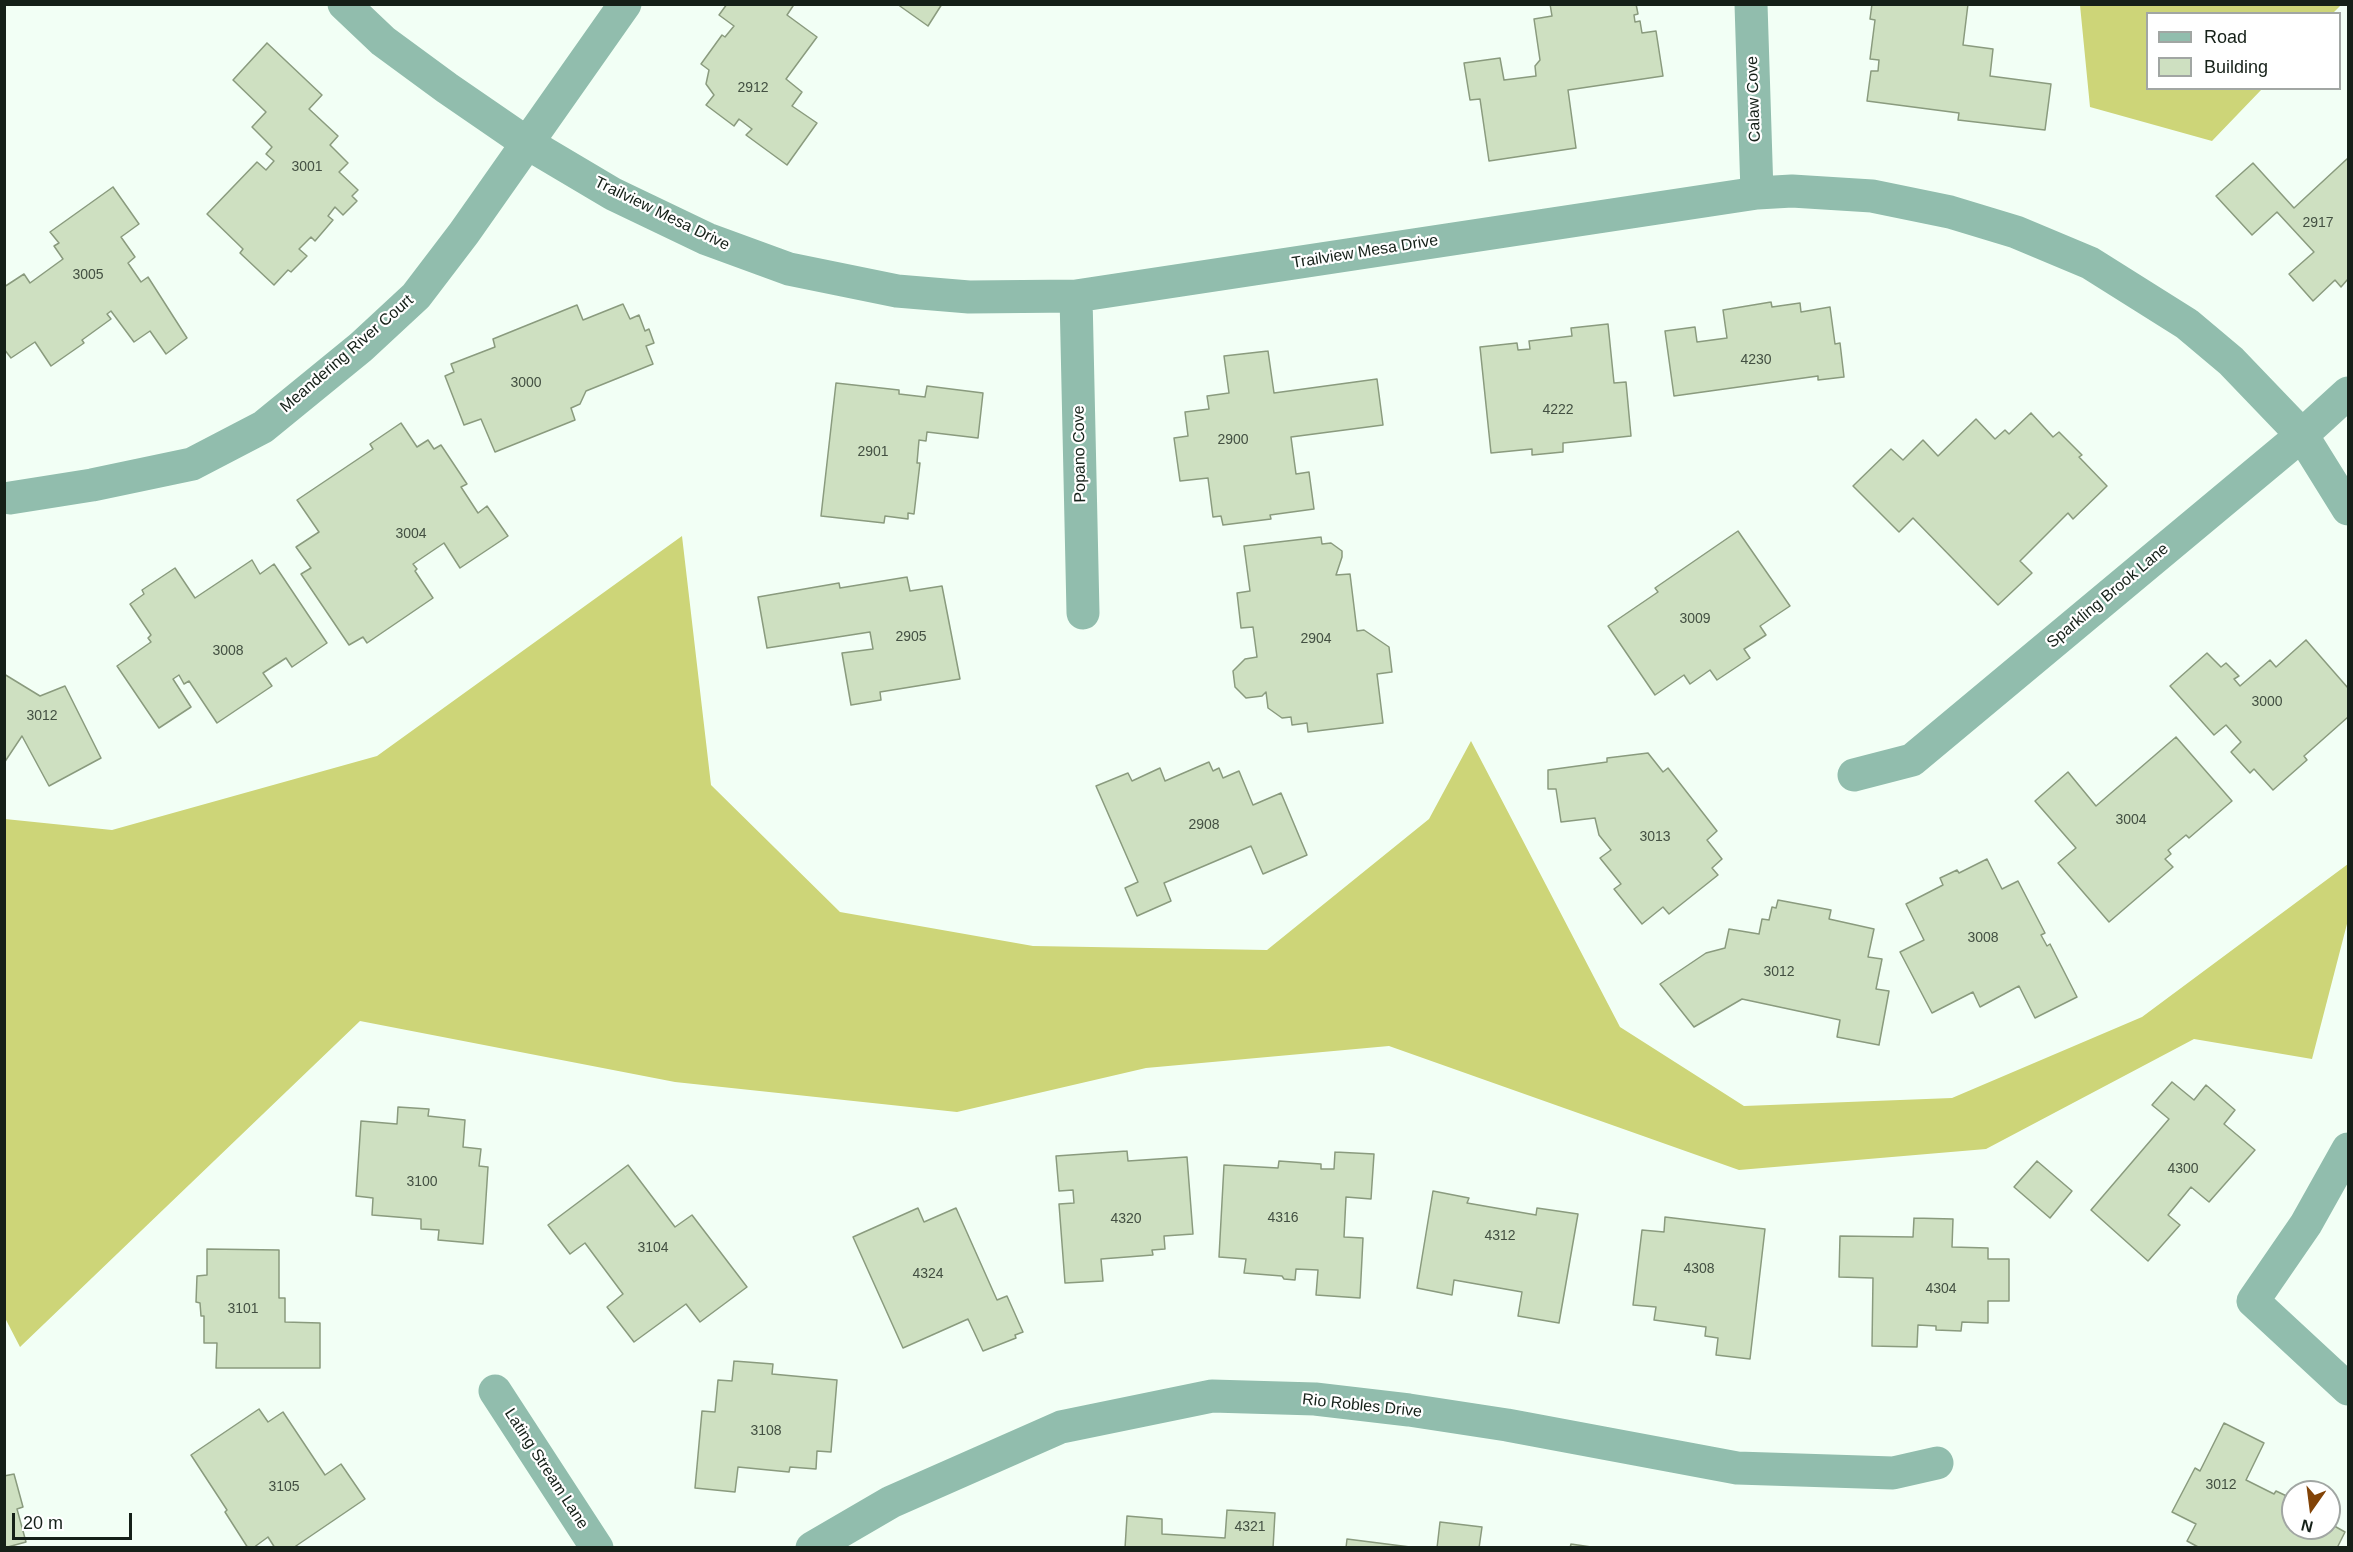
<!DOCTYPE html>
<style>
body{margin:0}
#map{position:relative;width:2353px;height:1552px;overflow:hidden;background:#f2fff5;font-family:Helvetica,sans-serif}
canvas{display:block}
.frame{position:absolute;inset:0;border:6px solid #152018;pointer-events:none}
.legend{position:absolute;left:2146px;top:12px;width:195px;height:78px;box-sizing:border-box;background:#fff;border:2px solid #a1a6a3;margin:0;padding:8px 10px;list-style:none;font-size:18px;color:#152018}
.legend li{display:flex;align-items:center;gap:12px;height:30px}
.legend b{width:30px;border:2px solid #a1a6a3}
.north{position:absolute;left:2281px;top:1480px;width:60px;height:60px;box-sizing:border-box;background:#fff;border:2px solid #a1a6a3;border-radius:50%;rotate:194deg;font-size:16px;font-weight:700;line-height:24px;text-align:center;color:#152018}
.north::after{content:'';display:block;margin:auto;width:21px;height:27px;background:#824307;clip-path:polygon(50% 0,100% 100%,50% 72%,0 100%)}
.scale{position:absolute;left:12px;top:1513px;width:120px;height:27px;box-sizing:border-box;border:3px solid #152018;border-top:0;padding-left:8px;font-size:18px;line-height:21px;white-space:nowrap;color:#152018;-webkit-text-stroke:4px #fff;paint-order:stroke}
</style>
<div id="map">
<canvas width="2353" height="1552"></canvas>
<div class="frame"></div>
<ul class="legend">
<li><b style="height:8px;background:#91bdad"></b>Road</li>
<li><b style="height:16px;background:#cee0c1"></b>Building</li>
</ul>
<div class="north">N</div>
<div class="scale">20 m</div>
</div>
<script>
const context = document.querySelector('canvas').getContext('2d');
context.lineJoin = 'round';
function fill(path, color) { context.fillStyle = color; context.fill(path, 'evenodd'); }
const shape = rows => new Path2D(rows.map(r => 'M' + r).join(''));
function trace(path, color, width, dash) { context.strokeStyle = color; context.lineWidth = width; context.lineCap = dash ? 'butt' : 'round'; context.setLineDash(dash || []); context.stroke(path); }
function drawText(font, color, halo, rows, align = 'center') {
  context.font = font + ' Helvetica,sans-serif'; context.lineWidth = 4.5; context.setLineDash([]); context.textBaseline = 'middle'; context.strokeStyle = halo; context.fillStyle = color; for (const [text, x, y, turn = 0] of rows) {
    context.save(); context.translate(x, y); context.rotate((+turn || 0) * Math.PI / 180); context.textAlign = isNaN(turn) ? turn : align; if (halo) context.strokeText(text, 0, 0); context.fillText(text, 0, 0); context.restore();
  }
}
fill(shape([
 [2080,5,2080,4,2341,5,2332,14,2148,14,2148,88,2262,89,2212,141,2090,107],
 [682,536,711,785,840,912,1033,946,1267,950,1429,819,1471,741,1620,1027,1744,1106,1952,1098,2142,1017,2348,864,2348,920,2312,1059,2194,1039,1986,1149,1739,1170,1389,1046,1146,1068,957,1112,675,1082,360,1021,20,1347,4,1316,5,819,112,830,377,756]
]), '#cdd578');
const building = shape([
 [727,4,791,4,793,6,787,15,817,37,786,79,802,92,792,106,817,123,787,165,746,135,752,129,739,119,734,126,706,105,714,95,706,84,709,70,701,64,722,35,725,37,734,26,719,15,727,4],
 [897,4,942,4,928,26,897,4],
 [1550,4,1636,4,1638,14,1634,15,1635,22,1640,21,1642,33,1656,31,1663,76,1568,90,1576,148,1489,161,1480,99,1470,100,1464,63,1500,58,1504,80,1536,76,1535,66,1540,60,1534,19,1552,16,1550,4],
 [1872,4,1968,4,1963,45,1993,49,1990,76,2051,84,2045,130,1958,120,1959,113,1867,101,1871,71,1878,71,1879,60,1870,59,1875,20,1870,19,1872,4],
 [267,43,322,95,309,109,338,136,330,145,348,163,339,172,358,190,352,196,357,201,343,215,335,207,328,216,333,220,315,241,311,237,299,249,307,256,291,272,288,270,274,285,240,253,243,249,207,214,257,162,266,170,274,161,266,154,272,147,252,127,266,112,233,80,267,43],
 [2348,158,2348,279,2341,287,2335,280,2313,301,2289,274,2314,252,2277,212,2252,235,2216,196,2253,163,2294,208,2348,158],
 [113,187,139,224,121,237,135,257,128,263,141,282,148,277,187,338,166,354,150,331,134,342,111,311,107,314,111,319,82,340,84,343,51,366,35,342,11,358,4,349,4,287,24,274,30,283,63,259,54,246,59,243,50,232,113,187],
 [1771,302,1772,307,1800,303,1801,312,1830,307,1835,344,1840,343,1844,377,1818,380,1818,376,1674,396,1665,331,1695,327,1697,342,1727,338,1723,310,1771,302],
 [623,304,630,319,639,315,645,331,649,329,654,343,646,346,653,364,586,391,580,404,571,408,575,420,495,452,481,419,464,425,445,376,454,372,451,364,495,347,493,339,577,305,583,320,623,304],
 [1608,324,1614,383,1626,382,1631,436,1563,443,1563,452,1532,455,1532,449,1491,453,1480,347,1517,343,1518,350,1530,349,1529,341,1572,336,1571,328,1608,324],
 [1268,351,1274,393,1377,379,1383,425,1291,437,1296,474,1309,472,1314,509,1270,515,1271,519,1223,525,1221,516,1213,517,1208,478,1180,481,1174,438,1188,436,1185,412,1209,409,1207,396,1229,393,1224,356,1268,351],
 [836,383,899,390,899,394,925,397,927,386,983,393,978,438,927,432,926,441,919,440,917,463,920,463,914,514,908,513,908,519,885,516,884,523,821,516,836,383],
 [2031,413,2053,437,2059,432,2082,455,2079,457,2107,486,2073,519,2068,513,2020,561,2032,573,1998,605,1913,518,1899,532,1853,486,1891,449,1903,460,1923,440,1938,456,1976,419,1995,439,2005,430,2009,434,2031,413],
 [401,423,417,447,428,440,434,449,441,445,467,484,461,487,478,513,487,506,508,536,460,568,444,543,413,564,417,569,415,571,433,598,367,643,363,637,349,645,301,574,311,568,296,547,319,532,297,500,373,449,370,444,401,423],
 [1738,531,1790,606,1760,626,1766,635,1744,649,1750,658,1717,680,1710,670,1690,684,1684,675,1655,695,1608,626,1658,592,1655,588,1738,531],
 [1321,537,1322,544,1331,543,1342,551,1342,557,1336,575,1350,574,1357,631,1364,630,1389,647,1392,672,1377,674,1383,723,1308,732,1307,723,1292,725,1291,717,1282,718,1268,708,1266,692,1262,696,1246,698,1235,687,1233,671,1245,659,1257,657,1253,627,1241,628,1237,593,1250,591,1244,546,1321,537],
 [252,560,260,574,274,564,327,643,292,667,286,658,263,673,272,686,217,723,189,681,184,684,179,675,173,679,191,707,159,728,117,666,151,642,148,638,151,635,130,604,144,594,142,590,175,568,195,598,252,560],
 [907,577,910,591,942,586,960,679,880,692,881,700,851,705,842,653,873,649,870,632,767,648,758,597,839,583,840,588,907,577],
 [2306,640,2348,688,2348,717,2304,756,2307,760,2273,790,2254,769,2250,773,2231,752,2241,742,2226,725,2214,735,2170,686,2207,653,2221,667,2226,663,2239,676,2234,679,2240,686,2270,660,2276,667,2306,640],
 [4,674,40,696,65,686,101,758,49,786,22,736,4,763,4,674],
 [2176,737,2232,801,2189,838,2186,835,2168,850,2171,854,2165,859,2173,867,2109,922,2058,863,2076,848,2035,801,2068,772,2096,806,2176,737],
 [1648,753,1663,772,1668,768,1717,831,1707,840,1722,859,1712,868,1718,875,1669,914,1663,907,1642,924,1614,889,1621,884,1600,858,1611,850,1599,835,1595,818,1561,822,1556,789,1548,789,1548,770,1607,762,1607,758,1648,753],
 [1209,762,1213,771,1219,768,1223,778,1239,771,1253,805,1281,793,1307,855,1263,874,1251,846,1164,883,1171,901,1137,916,1125,888,1138,882,1096,786,1128,773,1132,781,1160,768,1165,781,1209,762],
 [1987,859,2002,889,2018,881,2045,933,2041,935,2047,946,2050,944,2077,997,2035,1018,2019,986,1980,1007,1973,992,1932,1013,1900,952,1924,940,1906,904,1943,885,1940,878,1957,870,1959,873,1987,859],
 [1778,900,1831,910,1829,919,1874,929,1868,957,1882,959,1876,989,1889,991,1879,1045,1837,1037,1840,1020,1742,999,1694,1027,1660,984,1706,953,1725,948,1729,929,1759,934,1762,919,1769,920,1772,907,1776,908,1778,900],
 [2172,1082,2194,1100,2206,1085,2235,1110,2224,1124,2255,1150,2209,1202,2191,1187,2168,1215,2180,1225,2148,1261,2091,1210,2169,1119,2152,1105,2172,1082],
 [398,1107,429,1109,428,1116,465,1120,463,1147,481,1149,479,1166,488,1167,483,1244,438,1240,439,1230,421,1229,421,1219,372,1215,373,1198,356,1196,361,1121,397,1124,398,1107],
 [1127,1151,1128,1161,1187,1157,1193,1234,1164,1236,1165,1249,1152,1250,1153,1255,1101,1259,1103,1281,1065,1283,1059,1204,1074,1203,1073,1190,1059,1191,1056,1156,1127,1151],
 [1335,1152,1374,1154,1371,1199,1346,1197,1344,1237,1363,1238,1360,1298,1316,1295,1318,1270,1296,1269,1295,1280,1284,1279,1282,1276,1244,1273,1246,1259,1219,1257,1224,1165,1278,1168,1279,1161,1321,1164,1321,1169,1334,1169,1335,1152],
 [2037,1161,2072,1191,2050,1218,2014,1187,2037,1161],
 [628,1165,675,1227,692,1215,747,1287,700,1322,686,1304,634,1342,607,1307,623,1294,585,1243,570,1254,548,1225,628,1165],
 [1433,1191,1469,1198,1467,1203,1536,1215,1537,1208,1578,1214,1559,1323,1518,1316,1522,1292,1454,1280,1452,1295,1417,1288,1433,1191],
 [918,1208,924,1222,956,1208,997,1300,1007,1296,1023,1332,1015,1335,1016,1338,983,1351,968,1319,903,1348,853,1237,918,1208],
 [1665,1217,1765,1229,1750,1359,1716,1355,1718,1338,1705,1336,1706,1327,1654,1320,1656,1307,1633,1305,1642,1230,1664,1232,1665,1217],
 [1914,1218,1953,1219,1952,1247,1988,1248,1988,1259,2009,1259,2009,1301,1988,1301,1988,1323,1962,1322,1961,1331,1936,1330,1936,1326,1918,1325,1917,1347,1872,1346,1873,1278,1839,1277,1840,1236,1913,1237,1914,1218],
 [207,1249,279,1250,279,1298,285,1298,285,1322,320,1323,320,1368,216,1368,217,1343,204,1343,204,1316,201,1316,200,1303,196,1302,197,1276,207,1275,207,1249],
 [734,1361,773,1364,772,1374,837,1380,831,1452,817,1451,816,1469,790,1467,789,1472,738,1467,735,1492,695,1488,702,1411,715,1412,718,1380,732,1381,734,1361],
 [259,1409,268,1422,283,1412,325,1475,341,1464,365,1499,293,1548,275,1548,268,1537,253,1548,248,1548,225,1512,227,1510,191,1455,259,1409],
 [2224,1423,2264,1443,2246,1480,2274,1494,2276,1491,2293,1499,2293,1528,2329,1528,2329,1523,2345,1532,2337,1548,2200,1548,2187,1541,2196,1524,2172,1512,2195,1468,2200,1471,2224,1423],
 [14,1474,23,1507,17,1509,26,1542,4,1548,4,1476,14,1474],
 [1227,1510,1275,1513,1273,1548,1125,1548,1127,1516,1162,1519,1162,1534,1225,1538,1227,1510],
 [1440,1522,1482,1527,1479,1548,1437,1548,1440,1522],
 [1347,1539,1418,1548,1346,1548,1347,1539],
 [1571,1544,1598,1548,1570,1548,1571,1544]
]);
fill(building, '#cee0c1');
trace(building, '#8a9b7e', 1.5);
trace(shape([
 [344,4,383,41,447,88,527,143,613,194,707,239,789,269,897,291,969,297,1076,296,1757,193,1792,191,1872,196,1950,212,2016,232,2090,263,2187,324,2231,361,2302,435,2348,509],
 [1751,4,1757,193],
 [1076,296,1083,613],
 [10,498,92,485,192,464,263,427,361,347,416,296,464,233,625,4],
 [1854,775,1912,760,2302,435,2348,393],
 [2348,1149,2306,1224,2253,1301,2348,1389],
 [495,1391,597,1548],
 [812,1548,891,1502,1061,1427,1212,1396,1315,1399,1409,1410,1507,1425,1737,1468,1893,1473,1937,1463]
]), '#91bdad', 33);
drawText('14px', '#435042', null, [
 ["2912",753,88],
 ["3001",307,167],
 ["2917",2318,223],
 ["3005",88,275],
 ["4230",1756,360],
 ["3000",526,383],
 ["4222",1558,410],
 ["2900",1233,440],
 ["2901",873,452],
 ["3004",411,534],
 ["3009",1695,619],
 ["2905",911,637],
 ["2904",1316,639],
 ["3008",228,651],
 ["3000",2267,702],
 ["3012",42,716],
 ["3004",2131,820],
 ["2908",1204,825],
 ["3013",1655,837],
 ["3008",1983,938],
 ["3012",1779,972],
 ["4300",2183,1169],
 ["3100",422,1182],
 ["4316",1283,1218],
 ["4320",1126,1219],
 ["4312",1500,1236],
 ["3104",653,1248],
 ["4308",1699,1269],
 ["4324",928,1274],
 ["4304",1941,1289],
 ["3101",243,1309],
 ["3108",766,1431],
 ["3012",2221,1485],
 ["3105",284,1487],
 ["4321",1250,1527]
]);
drawText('16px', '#152018', '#fff', [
 ["Calaw Cove",1754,99,-92],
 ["Trailview Mesa Drive",662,214,26],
 ["Trailview Mesa Drive",1365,252,-9],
 ["Meandering River Court",347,354,-41],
 ["Popano Cove",1080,454,-91],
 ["Sparkling Brook Lane",2108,596,-40],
 ["Rio Robles Drive",1362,1406,6],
 ["Lating Stream Lane",546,1469,57]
]);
</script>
